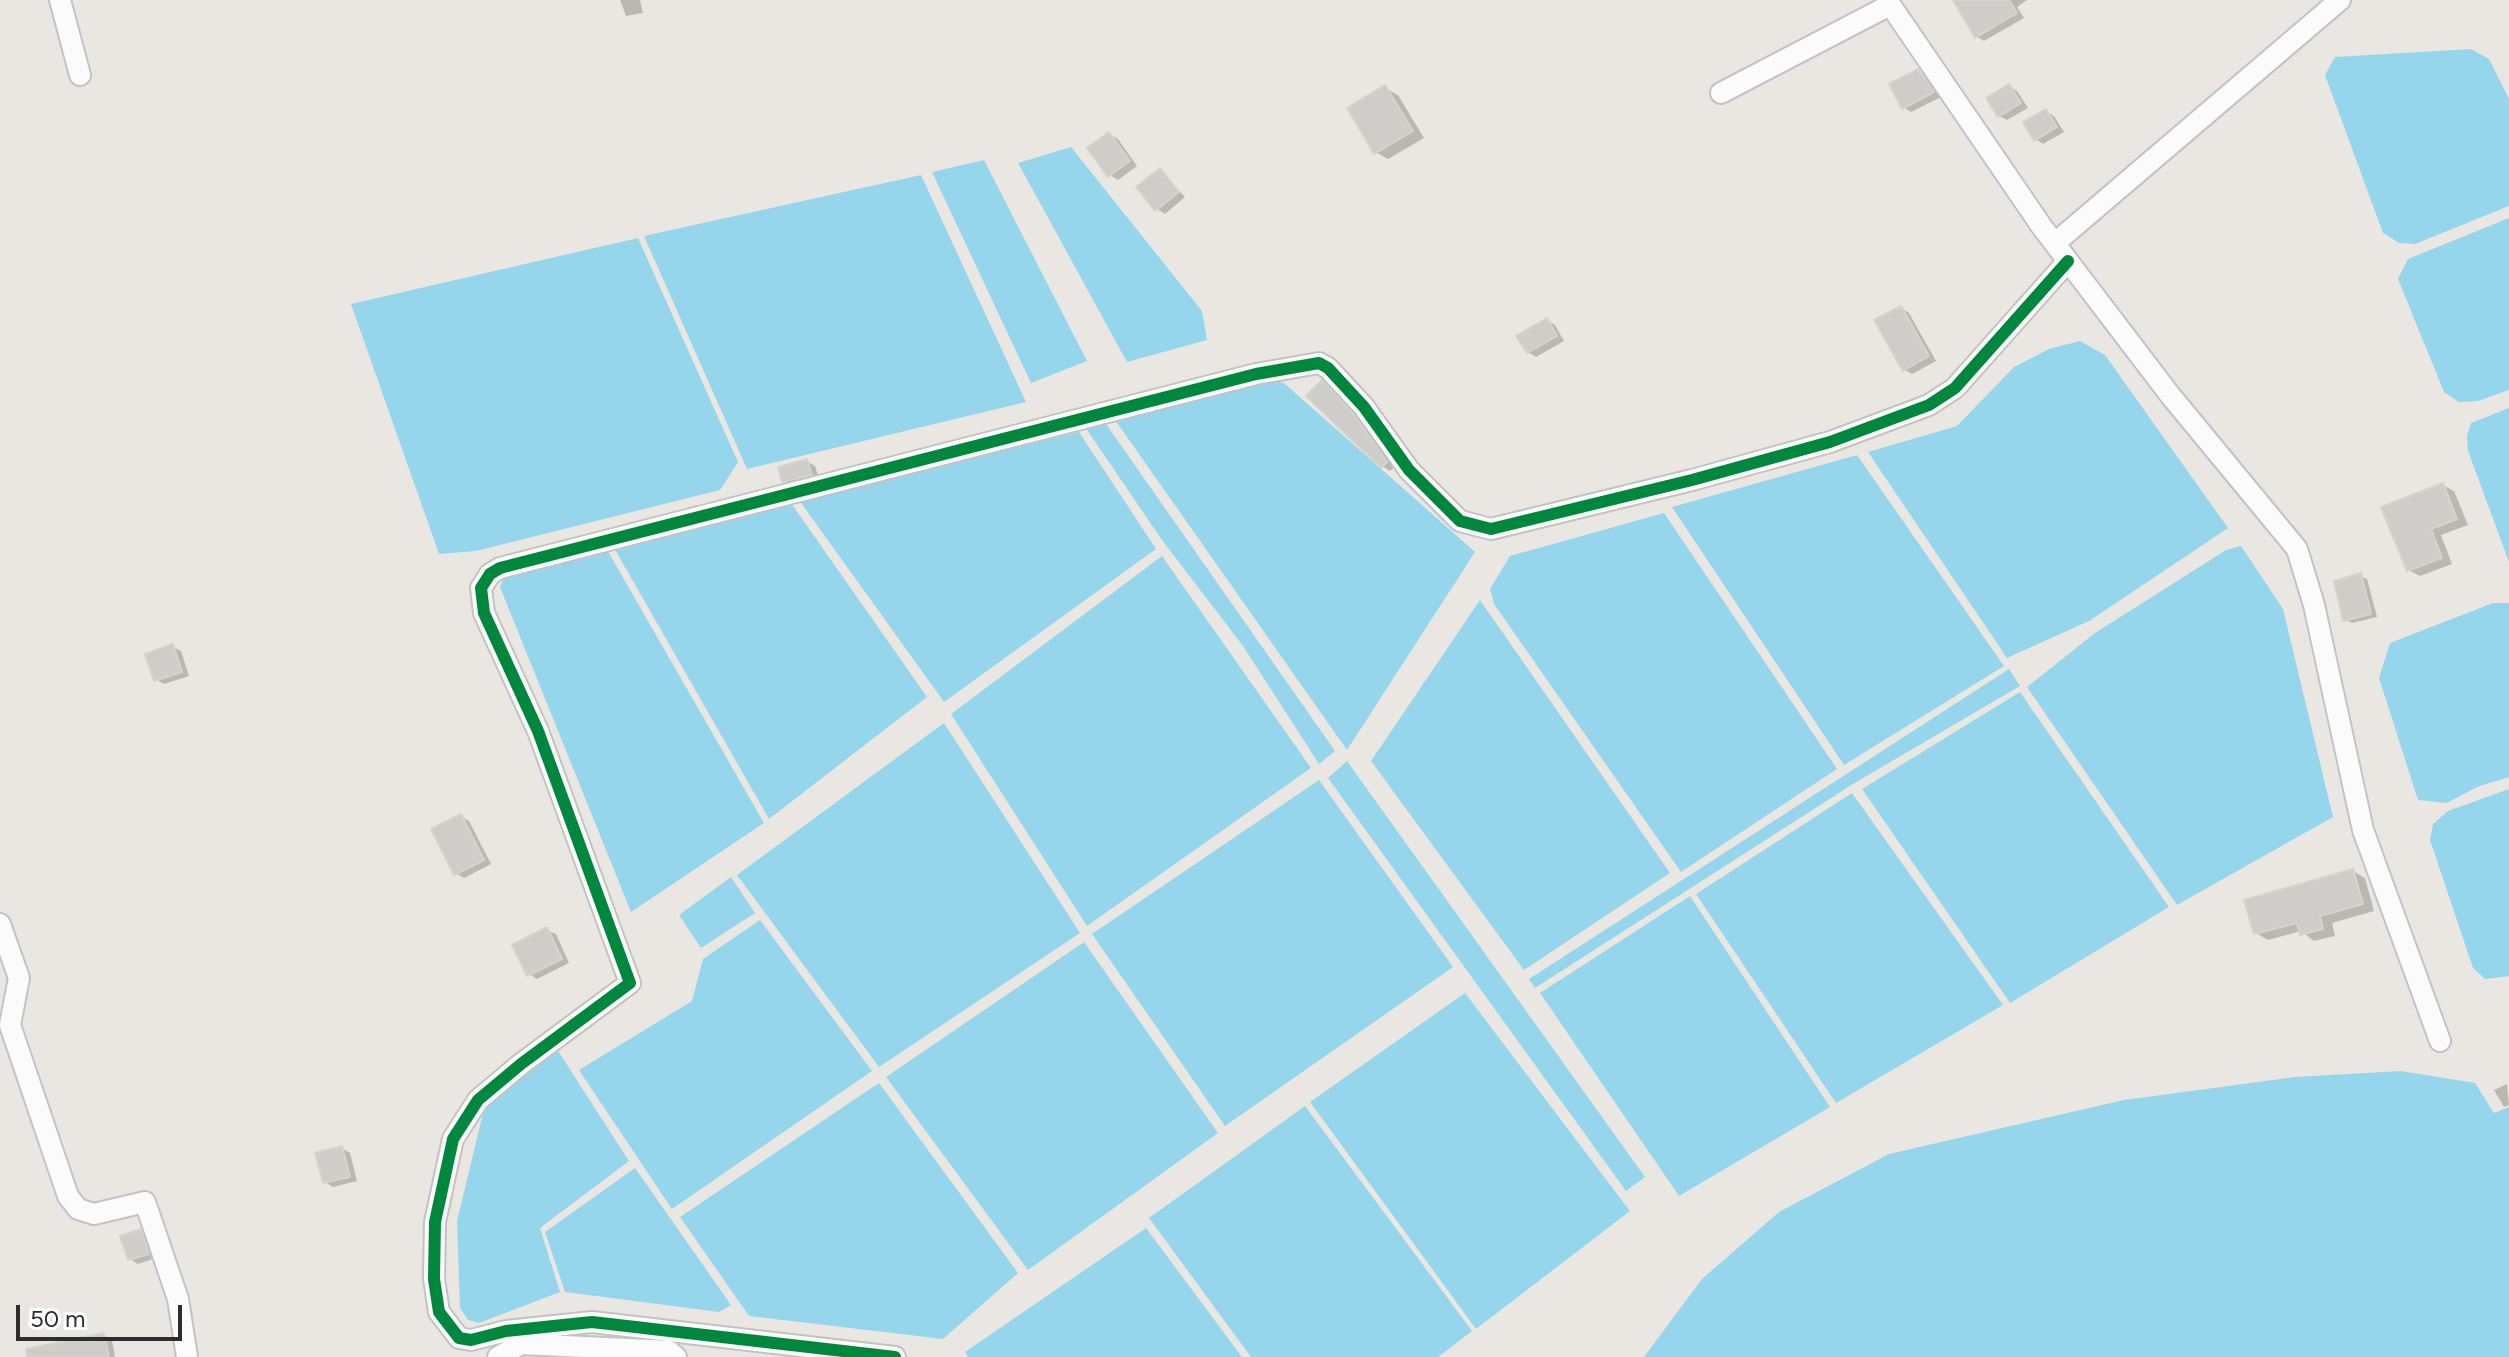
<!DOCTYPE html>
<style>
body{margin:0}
#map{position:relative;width:2509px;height:1357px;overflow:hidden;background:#eae7e2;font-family:Figtree,sans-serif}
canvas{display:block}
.scale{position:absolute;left:16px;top:1305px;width:166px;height:36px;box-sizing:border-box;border:4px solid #2d2d2d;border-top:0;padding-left:10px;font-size:24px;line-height:28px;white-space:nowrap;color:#2d2d2d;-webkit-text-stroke:6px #fff;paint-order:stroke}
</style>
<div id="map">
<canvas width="2509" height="1357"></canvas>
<div class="scale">50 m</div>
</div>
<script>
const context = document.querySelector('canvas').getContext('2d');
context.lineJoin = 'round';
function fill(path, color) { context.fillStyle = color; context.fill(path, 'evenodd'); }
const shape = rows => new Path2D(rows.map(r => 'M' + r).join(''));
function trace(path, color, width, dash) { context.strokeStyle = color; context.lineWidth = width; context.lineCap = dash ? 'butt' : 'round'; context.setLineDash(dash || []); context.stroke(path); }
fill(shape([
 [2471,49,2489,59,2509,99,2509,206,2415,244,2399,243,2383,233,2325,75,2335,57],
 [1071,147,1202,311,1207,340,1127,362,1018,163],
 [984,160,1087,361,1031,383,932,172],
 [921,175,1026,402,747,469,644,236],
 [2509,218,2509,390,2478,401,2459,402,2444,392,2398,279,2408,259],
 [638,238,738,462,720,490,476,551,439,554,351,304],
 [2080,341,2105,355,2228,528,2089,621,2007,658,1868,452,1957,426,2014,367,2049,349],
 [1261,377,1284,383,1475,552,1347,750,1113,417],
 [2509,408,2509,562,2468,451,2467,436,2471,423],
 [1106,424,1335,751,1319,764,1243,646,1162,540,1085,427],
 [1079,432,1156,549,944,702,799,500],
 [1857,455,2004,666,1844,765,1672,507],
 [791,503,927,697,769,819,613,546],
 [1664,513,1837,769,1681,872,1494,604,1490,589,1510,556],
 [2241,546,2283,609,2333,817,2177,905,2027,687,2095,633,2226,550],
 [606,548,764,823,631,912,500,587,506,574],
 [1162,556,1311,768,1087,926,951,714],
 [1480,600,1670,873,1524,970,1371,761],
 [2493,603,2509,603,2509,777,2477,787,2447,803,2418,800,2379,678,2390,643],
 [2009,669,2020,686,1853,784,1535,988,1529,979],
 [2020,692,2169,907,2010,1003,1862,789],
 [944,723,1080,933,879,1067,737,875],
 [1347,761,1645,1177,1626,1191,1328,778],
 [1319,780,1453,967,1225,1126,1092,934],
 [2509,789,2509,976,2485,979,2473,968,2430,840,2433,824,2448,811],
 [1852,793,2003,1005,1836,1103,1696,894],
 [731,877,755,913,701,948,679,915],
 [1690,896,1830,1107,1679,1196,1540,993],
 [760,920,872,1071,672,1209,579,1070,692,1001,703,959],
 [1084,942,1218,1133,1028,1270,886,1077],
 [1465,993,1630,1211,1476,1329,1310,1102],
 [558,1051,629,1161,540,1228,560,1292,479,1323,468,1320,460,1308,457,1221,485,1105],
 [2401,1071,2475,1083,2494,1113,2509,1107,2509,1357,1644,1357,1702,1279,1779,1212,1889,1154,2124,1100,2295,1077],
 [879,1083,1018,1273,943,1339,749,1316,680,1217],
 [1305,1106,1472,1331,1438,1357,1251,1357,1149,1218],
 [635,1168,731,1305,719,1312,565,1292,545,1232],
 [1146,1228,1242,1357,968,1357,965,1352]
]), '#95d6ed');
fill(shape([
 [620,0,640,0,643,13,626,16],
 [1961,0,2027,0,2017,7,2024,18,1984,41,1976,36],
 [1918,71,1927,76,1941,97,1911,112,1903,107],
 [2009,86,2017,91,2028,108,2007,120,1999,116],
 [1385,88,1398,95,1424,138,1388,159,1375,152],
 [2046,111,2054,116,2064,132,2043,144,2035,139],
 [1109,134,1118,139,1137,166,1118,180,1110,175],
 [1160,171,1185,197,1165,214,1157,209],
 [1901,308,1909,313,1936,361,1912,374,1904,369],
 [1547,320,1555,325,1564,341,1536,357,1528,352],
 [1322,383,1362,422,1394,467,1390,471,1382,466],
 [807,461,815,466,819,479,792,486,784,481],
 [2443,485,2454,491,2468,525,2441,535,2452,564,2420,576,2408,570],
 [2360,576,2367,579,2377,617,2352,623,2345,619],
 [173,647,181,651,189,676,164,684,155,679],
 [460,816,469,821,491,864,464,878,456,873],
 [2353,871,2365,878,2374,911,2332,923,2335,936,2314,941,2301,931,2268,940,2256,933],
 [547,930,556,934,569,963,537,979,529,974],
 [2507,1084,2509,1105,2504,1107,2494,1090],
 [342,1148,350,1153,357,1181,333,1187,325,1182],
 [140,1232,149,1236,156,1258,138,1264,130,1259],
 [104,1335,112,1340,115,1357,48,1357]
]), '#0003');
const building = shape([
 [1953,0,2009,0,2017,13,1975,38,1953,0],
 [1918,69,1934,92,1902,109,1889,84,1918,69],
 [2009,84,2021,103,1998,117,1986,98,2009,84],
 [1385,85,1413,131,1374,154,1347,108,1385,85],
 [2046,109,2057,127,2034,141,2023,122,2046,109],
 [1109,132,1130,161,1108,177,1087,148,1109,132],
 [1160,168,1179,192,1155,211,1136,187,1160,168],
 [1901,306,1929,356,1903,371,1874,320,1901,306],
 [1547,318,1557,336,1527,353,1516,336,1547,318],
 [1322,380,1354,415,1387,462,1381,468,1306,396,1322,380],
 [807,459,812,475,782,482,778,467,807,459],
 [2443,483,2457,519,2431,529,2442,558,2407,571,2381,507,2443,483],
 [2361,573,2371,614,2343,621,2334,581,2361,573],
 [173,644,182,672,154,681,145,654,173,644],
 [461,814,484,860,454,875,431,829,461,814],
 [2353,869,2363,904,2320,916,2323,929,2300,935,2297,923,2254,934,2244,900,2353,869],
 [547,927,562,959,527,976,512,945,547,927],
 [342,1146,350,1177,323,1183,315,1153,342,1146],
 [141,1229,149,1254,128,1260,120,1236,141,1229],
 [104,1333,109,1357,27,1357,26,1349,104,1333]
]);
fill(building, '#cfcdc9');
trace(building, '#d5d3ce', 2);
const street = shape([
 [60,0,80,75],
 [1887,0,2042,227,2170,395,2297,549,2314,605,2363,830,2440,1041],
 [1721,93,1890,5],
 [2055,243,2340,0],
 [0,924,19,978,10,1025,68,1196,78,1209,94,1214,145,1202,178,1299,187,1357],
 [498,1357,521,1344,669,1351,676,1357],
 [895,1357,592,1322,506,1331,471,1340,459,1338,439,1312,434,1279,435,1222,453,1139,478,1100,521,1064,630,983,538,731,484,613,481,588,490,574,500,568,1256,374,1319,363,1328,368,1364,407,1409,470,1460,521,1491,529,1692,480,1830,442,1929,405,1955,388,2068,261]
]);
trace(street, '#c4c3c3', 24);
trace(street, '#fcfbfb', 20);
trace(shape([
 [895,1357,592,1322,506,1331,471,1340,459,1338,439,1312,434,1279,435,1222,453,1139,478,1100,521,1064,630,983,538,731,484,613,481,588,490,574,500,568,1256,374,1319,363,1328,368,1364,407,1409,470,1460,521,1491,529,1692,480,1830,442,1929,405,1955,388,2068,261]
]), '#00873e', 12);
</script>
